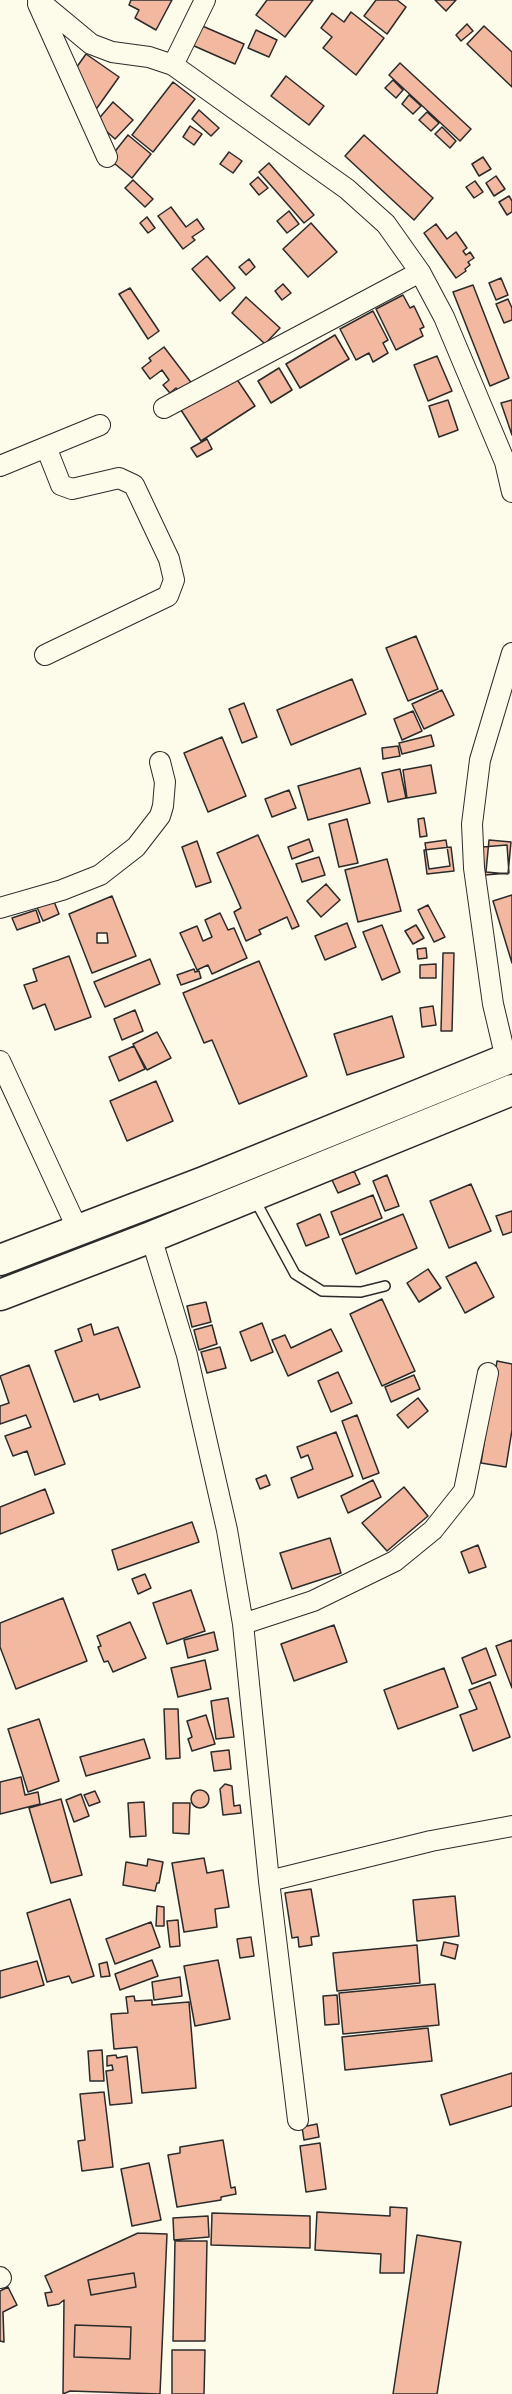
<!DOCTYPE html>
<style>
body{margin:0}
canvas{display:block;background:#fdfbea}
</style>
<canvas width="512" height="2394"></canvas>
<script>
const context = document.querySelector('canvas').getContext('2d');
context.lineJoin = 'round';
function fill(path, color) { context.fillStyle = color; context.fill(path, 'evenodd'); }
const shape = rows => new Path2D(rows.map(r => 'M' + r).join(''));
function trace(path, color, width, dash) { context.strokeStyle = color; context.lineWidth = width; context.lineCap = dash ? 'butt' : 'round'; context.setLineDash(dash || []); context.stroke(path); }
const building = shape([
 [131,0,172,0,156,30,135,18,139,10,129,5,131,0],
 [267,0,313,0,285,37,256,15,267,0],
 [376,0,397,0,406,7,387,34,364,16,376,0],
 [435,0,456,0,446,11,435,0],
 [351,12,384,38,356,75,323,48,332,37,321,28,332,13,344,22,351,12],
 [467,24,473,31,461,41,456,35,467,24],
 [200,25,244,44,235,64,192,45,200,25],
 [484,26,512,52,512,87,467,44,484,26],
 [256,30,277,40,269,57,248,48,256,30],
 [86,54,119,77,97,108,64,85,86,54],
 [400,63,471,129,460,141,389,75,400,63],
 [286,76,324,106,309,125,271,96,286,76],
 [393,80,403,90,396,98,385,88,393,80],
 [173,82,195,99,153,152,132,135,173,82],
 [409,95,421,106,413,114,402,104,409,95],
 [113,102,133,120,115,139,96,122,113,102],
 [199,110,219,128,211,136,192,119,199,110],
 [427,112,439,123,431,131,419,120,427,112],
 [190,126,202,134,194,145,183,137,190,126],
 [442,127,456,141,450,148,435,134,442,127],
 [128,135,151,154,132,178,109,159,128,135],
 [364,135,433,198,414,220,345,156,364,135],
 [229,152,242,161,233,173,220,164,229,152],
 [483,157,491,169,479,176,472,164,483,157],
 [269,163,314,215,304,223,259,172,269,163],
 [496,176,505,189,494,196,486,183,496,176],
 [258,177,268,188,259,195,250,184,258,177],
 [133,180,153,199,145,207,125,188,133,180],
 [475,181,483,192,474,198,466,187,475,181],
 [509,196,512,201,512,212,507,215,499,202,509,196],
 [171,207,186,227,197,219,204,229,192,237,195,240,183,249,158,216,171,207],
 [289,211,299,224,287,233,277,221,289,211],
 [147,217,155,228,148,233,140,223,147,217],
 [311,223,337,252,308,277,283,249,311,223],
 [436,224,447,239,456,232,467,248,463,251,466,255,470,252,474,258,468,262,470,265,465,269,466,271,456,278,424,233,436,224],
 [207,256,235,288,220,301,192,269,207,256],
 [249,259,255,267,246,275,239,267,249,259],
 [501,278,508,295,496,300,489,283,501,278],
 [283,284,291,293,282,300,275,291,283,284],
 [473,285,509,378,490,386,453,292,473,285],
 [130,288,159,331,148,339,119,294,130,288],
 [403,295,410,308,414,306,424,327,420,329,423,336,396,350,376,309,403,295],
 [246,297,280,328,265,344,232,313,246,297],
 [508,299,512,308,512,320,504,323,496,304,508,299],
 [373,311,388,340,383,343,388,353,373,362,369,353,356,360,340,329,373,311],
 [335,335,349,359,300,388,286,364,335,335],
 [164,347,193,385,181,394,176,388,170,393,163,385,169,380,162,370,150,379,142,368,151,361,149,358,164,347],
 [437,356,452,391,428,401,414,365,437,356],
 [279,368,292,390,271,403,258,381,279,368],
 [234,375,255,406,201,441,181,410,234,375],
 [448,400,458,430,439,437,429,406,448,400],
 [512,400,512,435,501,403,512,400],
 [207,439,212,449,197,457,191,448,207,439],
 [416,636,438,689,408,701,386,648,416,636],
 [352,679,366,714,291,745,277,710,352,679],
 [442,690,454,715,424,729,412,704,442,690],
 [244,703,257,737,242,743,229,709,244,703],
 [413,711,422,731,402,740,394,719,413,711],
 [431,735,434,746,402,754,399,743,431,735],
 [222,737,246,796,208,812,184,753,222,737],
 [398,746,400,756,383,759,382,748,398,746],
 [431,765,436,793,407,798,403,770,431,765],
 [360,768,370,803,308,820,298,786,360,768],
 [400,769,406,798,388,802,382,773,400,769],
 [289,790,296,808,272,817,265,799,289,790],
 [424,818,427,836,420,837,418,819,424,818],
 [347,819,358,863,339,867,329,824,347,819],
 [258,835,299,926,292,929,287,917,259,930,261,934,246,941,234,912,241,908,217,853,258,835],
 [309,839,313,851,292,859,288,847,309,839],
 [446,840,450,866,429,869,425,843,446,840],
 [489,840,511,842,508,874,486,872,489,840],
 [197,841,211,882,196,887,182,847,197,841],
 [507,845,509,873,485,875,482,847,507,845],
 [451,847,454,871,427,874,424,850,451,847],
 [319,857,325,875,302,882,296,864,319,857],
 [387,859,401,911,358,922,345,870,387,859],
 [326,884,340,900,321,917,307,901,326,884],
 [512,895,512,963,493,901,512,895],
 [112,896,136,956,92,973,69,914,112,896],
 [97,933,107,933,108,943,97,943,97,933],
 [53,899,59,914,43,921,36,905,53,899],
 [428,905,445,937,434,942,418,910,428,905],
 [36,910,40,922,17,930,12,918,36,910],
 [220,913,228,930,234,928,247,958,212,974,208,965,197,970,180,933,197,926,203,941,212,937,205,920,220,913],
 [347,923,356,947,325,960,315,936,347,923],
 [382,925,400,972,382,980,363,932,382,925],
 [416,925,424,938,413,944,405,931,416,925],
 [426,948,427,958,418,959,417,949,426,948],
 [443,953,454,953,452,1031,441,1031,443,953],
 [69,956,91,1017,55,1030,45,1004,33,1009,24,985,37,981,33,969,69,956],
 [150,959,160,984,105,1007,94,982,150,959],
 [259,961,307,1076,239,1104,212,1040,204,1043,183,993,259,961],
 [436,964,436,978,420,978,420,965,436,964],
 [194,969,195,972,199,971,201,978,181,985,177,975,194,969],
 [433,1006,436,1025,422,1027,420,1008,433,1006],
 [135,1010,143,1031,122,1040,114,1019,135,1010],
 [392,1016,404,1057,347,1075,334,1034,392,1016],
 [157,1032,171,1058,147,1070,133,1044,157,1032],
 [134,1046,145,1069,119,1081,109,1057,134,1046],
 [156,1081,173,1121,127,1141,110,1101,156,1081],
 [354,1171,360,1184,338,1193,332,1180,354,1171],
 [387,1175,399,1206,385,1211,373,1181,387,1175],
 [471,1184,491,1231,449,1248,430,1201,471,1184],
 [373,1195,382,1218,340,1235,331,1212,373,1195],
 [512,1211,512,1232,503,1235,496,1216,512,1211],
 [320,1214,329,1237,306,1246,297,1224,320,1214],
 [403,1214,417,1248,356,1274,342,1239,403,1214],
 [476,1262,494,1297,465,1313,446,1277,476,1262],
 [428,1269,441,1288,419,1302,407,1283,428,1269],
 [382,1299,415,1371,382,1386,350,1314,382,1299],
 [206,1302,211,1322,192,1327,187,1306,206,1302],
 [262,1323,273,1352,251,1361,240,1332,262,1323],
 [91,1324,94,1335,118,1327,140,1387,100,1400,98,1394,74,1402,55,1351,82,1341,78,1329,91,1324],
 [212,1325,217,1344,199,1350,194,1330,212,1325],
 [331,1329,342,1351,288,1376,272,1340,285,1335,291,1348,331,1329],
 [220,1347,226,1368,207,1373,201,1352,220,1347],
 [497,1361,512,1364,512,1430,506,1467,481,1463,497,1361],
 [29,1365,65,1464,35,1475,27,1451,13,1456,5,1436,31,1427,26,1415,0,1424,0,1406,9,1403,0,1376,29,1365],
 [338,1372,352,1403,331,1412,318,1381,338,1372],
 [414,1375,420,1389,391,1402,385,1387,414,1375],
 [418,1398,428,1411,408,1428,397,1415,418,1398],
 [357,1415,379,1473,363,1479,342,1421,357,1415],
 [336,1432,353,1476,298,1498,291,1478,313,1469,308,1455,301,1458,297,1447,336,1432],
 [266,1475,270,1485,260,1489,256,1479,266,1475],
 [373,1480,381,1497,348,1513,341,1496,373,1480],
 [404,1487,428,1516,387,1551,362,1523,404,1487],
 [45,1489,54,1513,0,1534,0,1507,45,1489],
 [192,1522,199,1542,118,1570,112,1550,192,1522],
 [330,1538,341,1573,292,1589,280,1553,330,1538],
 [478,1545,486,1567,469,1573,461,1552,478,1545],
 [145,1574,151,1588,138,1594,132,1579,145,1574],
 [191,1590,205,1631,167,1644,153,1603,191,1590],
 [63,1598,87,1661,16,1689,0,1647,0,1623,63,1598],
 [130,1622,146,1658,113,1672,108,1661,104,1662,98,1647,101,1646,97,1636,130,1622],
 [334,1625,347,1662,294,1681,281,1644,334,1625],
 [214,1632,218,1650,188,1658,184,1640,214,1632],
 [512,1640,512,1688,496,1646,512,1640],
 [486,1648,496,1675,472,1684,462,1658,486,1648],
 [205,1660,211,1689,178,1697,171,1668,205,1660],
 [444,1668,458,1707,398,1729,384,1690,444,1668],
 [490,1682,510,1737,473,1751,460,1715,477,1709,469,1690,490,1682],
 [228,1698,234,1737,216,1739,211,1701,228,1698],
 [164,1709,178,1709,180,1758,166,1759,164,1709],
 [206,1715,215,1744,192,1751,188,1739,192,1737,187,1721,206,1715],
 [39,1719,59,1781,28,1792,8,1729,39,1719],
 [144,1739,150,1758,86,1776,80,1757,144,1739],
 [229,1750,231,1769,214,1771,211,1752,229,1750],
 [21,1777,25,1795,38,1792,40,1804,0,1814,0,1782,21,1777],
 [225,1784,232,1786,234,1806,240,1805,241,1813,223,1815,220,1789,225,1784],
 '191 1799a9 9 0 1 1 18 0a9 9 0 1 1-18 0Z',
 [95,1791,100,1802,89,1806,84,1795,95,1791],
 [81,1794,89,1816,74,1822,66,1800,81,1794],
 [61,1799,82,1875,51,1883,29,1808,61,1799],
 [144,1802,146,1836,130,1837,128,1803,144,1802],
 [173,1803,190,1803,189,1834,173,1833,173,1803],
 [204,1858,207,1873,223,1870,229,1907,215,1909,217,1927,184,1932,172,1863,204,1858],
 [148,1859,163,1862,159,1883,157,1883,155,1891,123,1885,126,1862,147,1866,148,1859],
 [311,1889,319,1936,311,1937,312,1945,299,1947,298,1937,292,1938,285,1893,311,1889],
 [455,1896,459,1936,417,1941,413,1900,455,1896],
 [70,1899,94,1976,72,1983,69,1976,47,1982,27,1913,70,1899],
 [157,1906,164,1907,164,1926,156,1926,157,1906],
 [178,1920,180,1946,170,1947,167,1921,178,1920],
 [151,1922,160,1947,115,1964,106,1939,151,1922],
 [251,1937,254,1956,240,1958,237,1939,251,1937],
 [444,1942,458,1945,455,1959,441,1955,444,1942],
 [417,1945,420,1983,337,1991,333,1953,417,1945],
 [152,1960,158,1976,120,1990,115,1974,152,1960],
 [218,1960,230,2019,195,2026,184,1966,218,1960],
 [37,1961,44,1985,0,1998,0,1971,37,1961],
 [107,1962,110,1976,101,1977,99,1964,107,1962],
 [180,1977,182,1996,154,2000,152,1982,180,1977],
 [435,1984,439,2025,343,2034,339,1993,435,1984],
 [337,1995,339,2024,325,2025,323,1996,337,1995],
 [134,1996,135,2001,152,2000,152,2005,189,2002,196,2088,142,2093,137,2047,114,2049,111,2014,128,2013,126,1997,134,1996],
 [428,2028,432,2061,345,2070,342,2037,428,2028],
 [102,2050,104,2081,90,2081,88,2051,102,2050],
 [116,2055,117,2058,127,2056,132,2103,110,2105,106,2071,113,2070,112,2065,107,2066,107,2056,116,2055],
 [512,2073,512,2106,450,2125,441,2095,512,2073],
 [104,2092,113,2167,82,2171,78,2141,85,2140,80,2094,104,2092],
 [317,2124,319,2137,304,2140,302,2127,317,2124],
 [223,2140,231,2188,235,2187,236,2194,221,2197,221,2200,177,2207,168,2155,180,2153,180,2147,223,2140],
 [320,2143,326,2189,306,2192,300,2146,320,2143],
 [149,2163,161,2220,132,2226,121,2169,149,2163],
 [390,2207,407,2208,404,2273,380,2273,381,2254,315,2250,317,2212,390,2216,390,2207],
 [212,2213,310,2216,310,2248,211,2245,212,2213],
 [208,2216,209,2237,174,2240,173,2218,208,2216],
 [138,2233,167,2234,160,2394,70,2391,63,2394,64,2300,59,2304,48,2306,45,2293,52,2292,45,2276,138,2233],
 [134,2273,136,2287,91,2295,88,2280,134,2273],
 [75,2325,131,2327,130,2359,74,2357,75,2325],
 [417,2235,461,2242,437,2394,393,2394,417,2235],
 [175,2241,207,2241,205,2341,173,2341,175,2241],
 [134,2273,136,2287,91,2295,88,2280,134,2273],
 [8,2287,17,2305,3,2312,4,2342,0,2341,0,2291,8,2287],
 [75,2325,131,2327,130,2359,74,2357,75,2325],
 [172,2350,205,2350,204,2394,172,2394,172,2350]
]);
fill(building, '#f2b8a0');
trace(building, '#2b2b2b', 1.5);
const lane = shape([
 [255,1200,295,1274,322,1291,361,1292,385,1286]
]);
const street = shape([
 [38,0,91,44,112,52,149,57,173,65,347,189,386,224,420,272,444,317,505,462,512,492],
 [38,4,107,157],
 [173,65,205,0],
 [164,408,420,272],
 [0,466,100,425],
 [45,655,168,596,174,580,169,559,134,485,119,478,72,489,61,485,46,447],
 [0,908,62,890,100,875,136,847,160,816,163,806,165,782,160,762],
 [506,1059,493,1004,474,868,472,824,480,760,512,653],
 [0,1061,78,1230],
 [151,1237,187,1355,227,1530,243,1624,269,1881,298,2120],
 [243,1624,313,1601,395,1561,433,1530,464,1491,488,1373],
 [269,1881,431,1841,512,1826],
 [0,2277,1,2278]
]);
const primary = shape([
 [0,1260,204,1182,512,1057],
 [0,1295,151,1237,512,1090]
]);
trace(lane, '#2b2b2b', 12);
trace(street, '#2b2b2b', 22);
trace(primary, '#2b2b2b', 33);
trace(lane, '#fdfbea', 9);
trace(street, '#fdfbea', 20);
trace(primary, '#fdfbea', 30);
</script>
